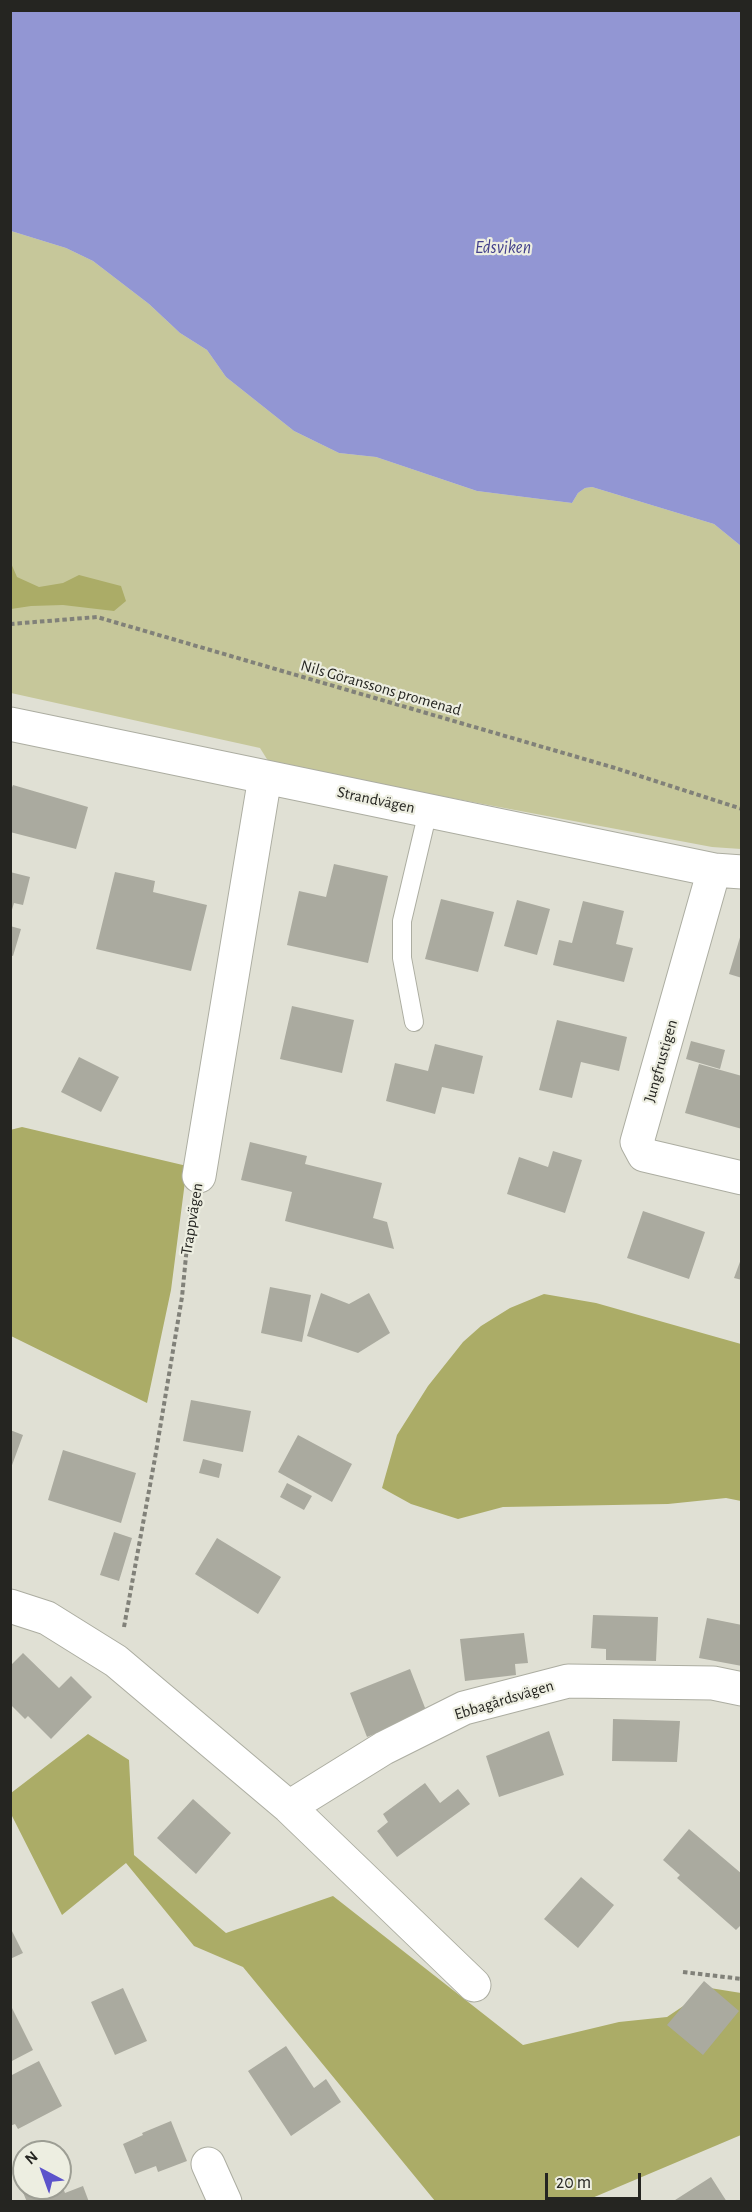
<!DOCTYPE html>
<meta charset="utf-8">
<style>
body{margin:0}
#map{position:relative;width:752px;height:2212px;overflow:hidden;background:#e0e0d4;font-family:"Alegreya Sans",sans-serif}
canvas{display:block}
.frame{position:absolute;inset:0;border:12px solid #252521;pointer-events:none}
.north{position:absolute;left:12px;top:2140px;width:60px;height:60px;box-sizing:border-box;background:#edeee1;border:2px solid #9d9e94;border-radius:50%;rotate:319deg;font-size:16px;font-weight:700;line-height:24px;text-align:center;color:#252521}
.north::after{content:'';display:block;margin:auto;width:21px;height:27px;background:#5c53cb;clip-path:polygon(50% 0,100% 100%,50% 72%,0 100%)}
.scale{position:absolute;left:545px;top:2173px;width:96px;height:27px;box-sizing:border-box;border:3px solid #252521;border-top:0;padding-left:8px;font-size:18px;line-height:21px;white-space:nowrap;color:#252521;-webkit-text-stroke:4px #edeee1;paint-order:stroke}
</style>
<div id="map">
<canvas width="752" height="2212"></canvas>
<div class="frame"></div>
<div class="north">N</div>
<div class="scale">20 m</div>
</div>
<script>
const context = document.querySelector('canvas').getContext('2d');
context.lineJoin = 'round';
function fill(path, color) { context.fillStyle = color; context.fill(path, 'evenodd'); }
const shape = rows => new Path2D(rows.map(r => 'M' + r).join(''));
function trace(path, color, width, dash) { context.strokeStyle = color; context.lineWidth = width; context.lineCap = dash ? 'butt' : 'round'; context.setLineDash(dash || []); context.stroke(path); }
function drawText(font, color, halo, rows, align = 'center') {
  context.font = font + ' "Alegreya Sans",sans-serif'; context.lineWidth = 4.5; context.setLineDash([]); context.textBaseline = 'middle'; context.strokeStyle = halo; context.fillStyle = color; for (const [text, x, y, turn = 0] of rows) {
    context.save(); context.translate(x, y); context.rotate((+turn || 0) * Math.PI / 180); context.textAlign = isNaN(turn) ? turn : align; if (halo) context.strokeText(text, 0, 0); context.fillText(text, 0, 0); context.restore();
  }
}
fill(shape([
 [11,231,66,248,93,261,149,304,180,333,207,350,226,377,294,431,339,453,376,457,477,491,572,503,578,493,585,488,592,487,714,524,741,546,741,849,712,847,270,764,260,748,11,693]
]), '#c6c79a');
fill(shape([
 [10,561,17,577,39,587,63,583,79,575,121,586,126,601,114,611,63,605,31,606,11,609],
 [22,1127,187,1166,171,1290,147,1403,11,1336,10,1130],
 [544,1294,596,1303,741,1344,741,1501,726,1498,668,1504,503,1507,458,1519,411,1504,382,1488,397,1435,428,1386,463,1342,481,1326,510,1308],
 [88,1734,129,1760,134,1855,226,1933,333,1896,523,2045,619,2022,667,2017,710,1988,741,1993,741,2135,585,2201,435,2201,243,1967,194,1946,126,1863,62,1915,11,1814,11,1793]
]), '#abac67');
fill(shape([
 [10,11,741,11,741,546,714,524,592,487,585,488,578,493,572,503,477,491,376,457,339,453,294,431,226,377,207,350,180,333,149,304,93,261,66,248,11,231]
]), '#9296d3');
fill(shape([
 [13,785,88,807,76,849,10,832,10,792],
 [334,864,388,876,368,963,287,945,299,891,326,897],
 [10,872,30,877,23,905,14,903,11,913],
 [115,872,155,881,153,892,207,905,191,971,96,949],
 [441,899,494,912,478,972,425,959],
 [517,900,550,909,537,955,504,946],
 [583,901,624,911,616,944,633,948,624,982,553,965,559,940,572,943],
 [10,926,21,929,13,956,10,955],
 [741,934,742,934,742,978,729,974],
 [292,1006,354,1020,342,1073,280,1059],
 [557,1020,627,1037,619,1071,581,1062,572,1098,539,1090],
 [691,1041,725,1050,720,1069,686,1059],
 [435,1044,483,1056,474,1094,442,1087,435,1114,386,1101,395,1063,428,1071],
 [79,1057,119,1077,101,1112,61,1092],
 [699,1064,742,1076,742,1129,685,1113],
 [250,1142,307,1156,305,1164,382,1183,373,1218,387,1222,394,1249,285,1221,292,1192,241,1180],
 [553,1151,582,1160,565,1213,507,1194,519,1157,548,1167],
 [643,1211,705,1232,689,1279,627,1258],
 [741,1259,742,1259,742,1280,734,1278],
 [270,1287,311,1295,302,1342,261,1333],
 [321,1293,349,1304,369,1293,390,1333,358,1353,307,1336],
 [191,1400,251,1411,243,1452,183,1441],
 [10,1430,23,1435,11,1468,10,1468],
 [298,1435,352,1464,332,1502,278,1472],
 [63,1450,136,1473,121,1523,48,1500],
 [203,1459,222,1464,219,1478,199,1473],
 [287,1483,312,1496,304,1510,280,1497],
 [114,1532,132,1538,119,1581,100,1575],
 [217,1538,281,1577,258,1614,195,1574],
 [593,1615,658,1617,656,1661,606,1660,606,1649,591,1648],
 [707,1618,742,1625,742,1666,699,1658],
 [524,1633,528,1663,515,1664,516,1675,465,1681,460,1639],
 [23,1653,59,1688,71,1676,92,1697,51,1739,28,1716,25,1719,10,1704,10,1666],
 [410,1669,427,1713,367,1737,350,1693],
 [613,1719,680,1721,677,1762,612,1761],
 [549,1731,564,1775,499,1797,486,1756],
 [425,1783,440,1803,458,1789,470,1804,397,1857,377,1831,388,1822,383,1814],
 [193,1799,231,1833,196,1874,157,1838],
 [689,1829,742,1874,742,1928,740,1926,736,1930,677,1878,680,1875,663,1860],
 [581,1877,614,1905,578,1948,544,1919],
 [10,1927,23,1953,10,1959],
 [704,1981,739,2011,703,2055,667,2025],
 [123,1988,147,2041,115,2055,91,2002],
 [10,2004,33,2050,10,2062],
 [286,2046,314,2088,326,2079,341,2102,291,2136,248,2071],
 [39,2061,62,2106,18,2129,15,2124,10,2126,10,2076],
 [171,2121,187,2161,158,2172,156,2166,135,2174,123,2144,143,2135,142,2133],
 [711,2177,727,2202,672,2202],
 [60,2180,65,2193,83,2186,89,2202,27,2202,22,2190,60,2188]
]), '#aaaa9f');
const lane = shape([
 [414,1022,402,958,402,921,428,811]
]);
const street = shape([
 [10,724,714,870,742,872],
 [714,870,637,1142,644,1155,742,1178],
 [199,1176,265,777],
 [10,1606,47,1618,116,1661,289,1807,474,1985],
 [289,1807,384,1748,464,1708,568,1681,713,1683,742,1689],
 [208,2164,225,2202]
]);
trace(lane, '#acada1', 20);
trace(street, '#acada1', 35);
trace(shape([
 [10,624,97,617,615,768,742,809],
 [124,1627,155,1458,182,1297,191,1205],
 [683,1972,742,1979]
]), '#818179', 4, [4.5, 3]);
trace(lane, '#fff', 18);
trace(street, '#fff', 33);
drawText('16px', '#252521', '#edeee1', [
 ["Nils Göranssons promenad",381,688,16],
 ["Strandvägen",376,800,12],
 ["Jungfrustigen",661,1061,-74],
 ["Trappvägen",192,1219,-81],
 ["Ebbagårdsvägen",504,1700,-17]
]);
drawText('italic 18px', '#43408b', '#edeee1', [
 ["Edsviken",503,248]
]);
</script>
